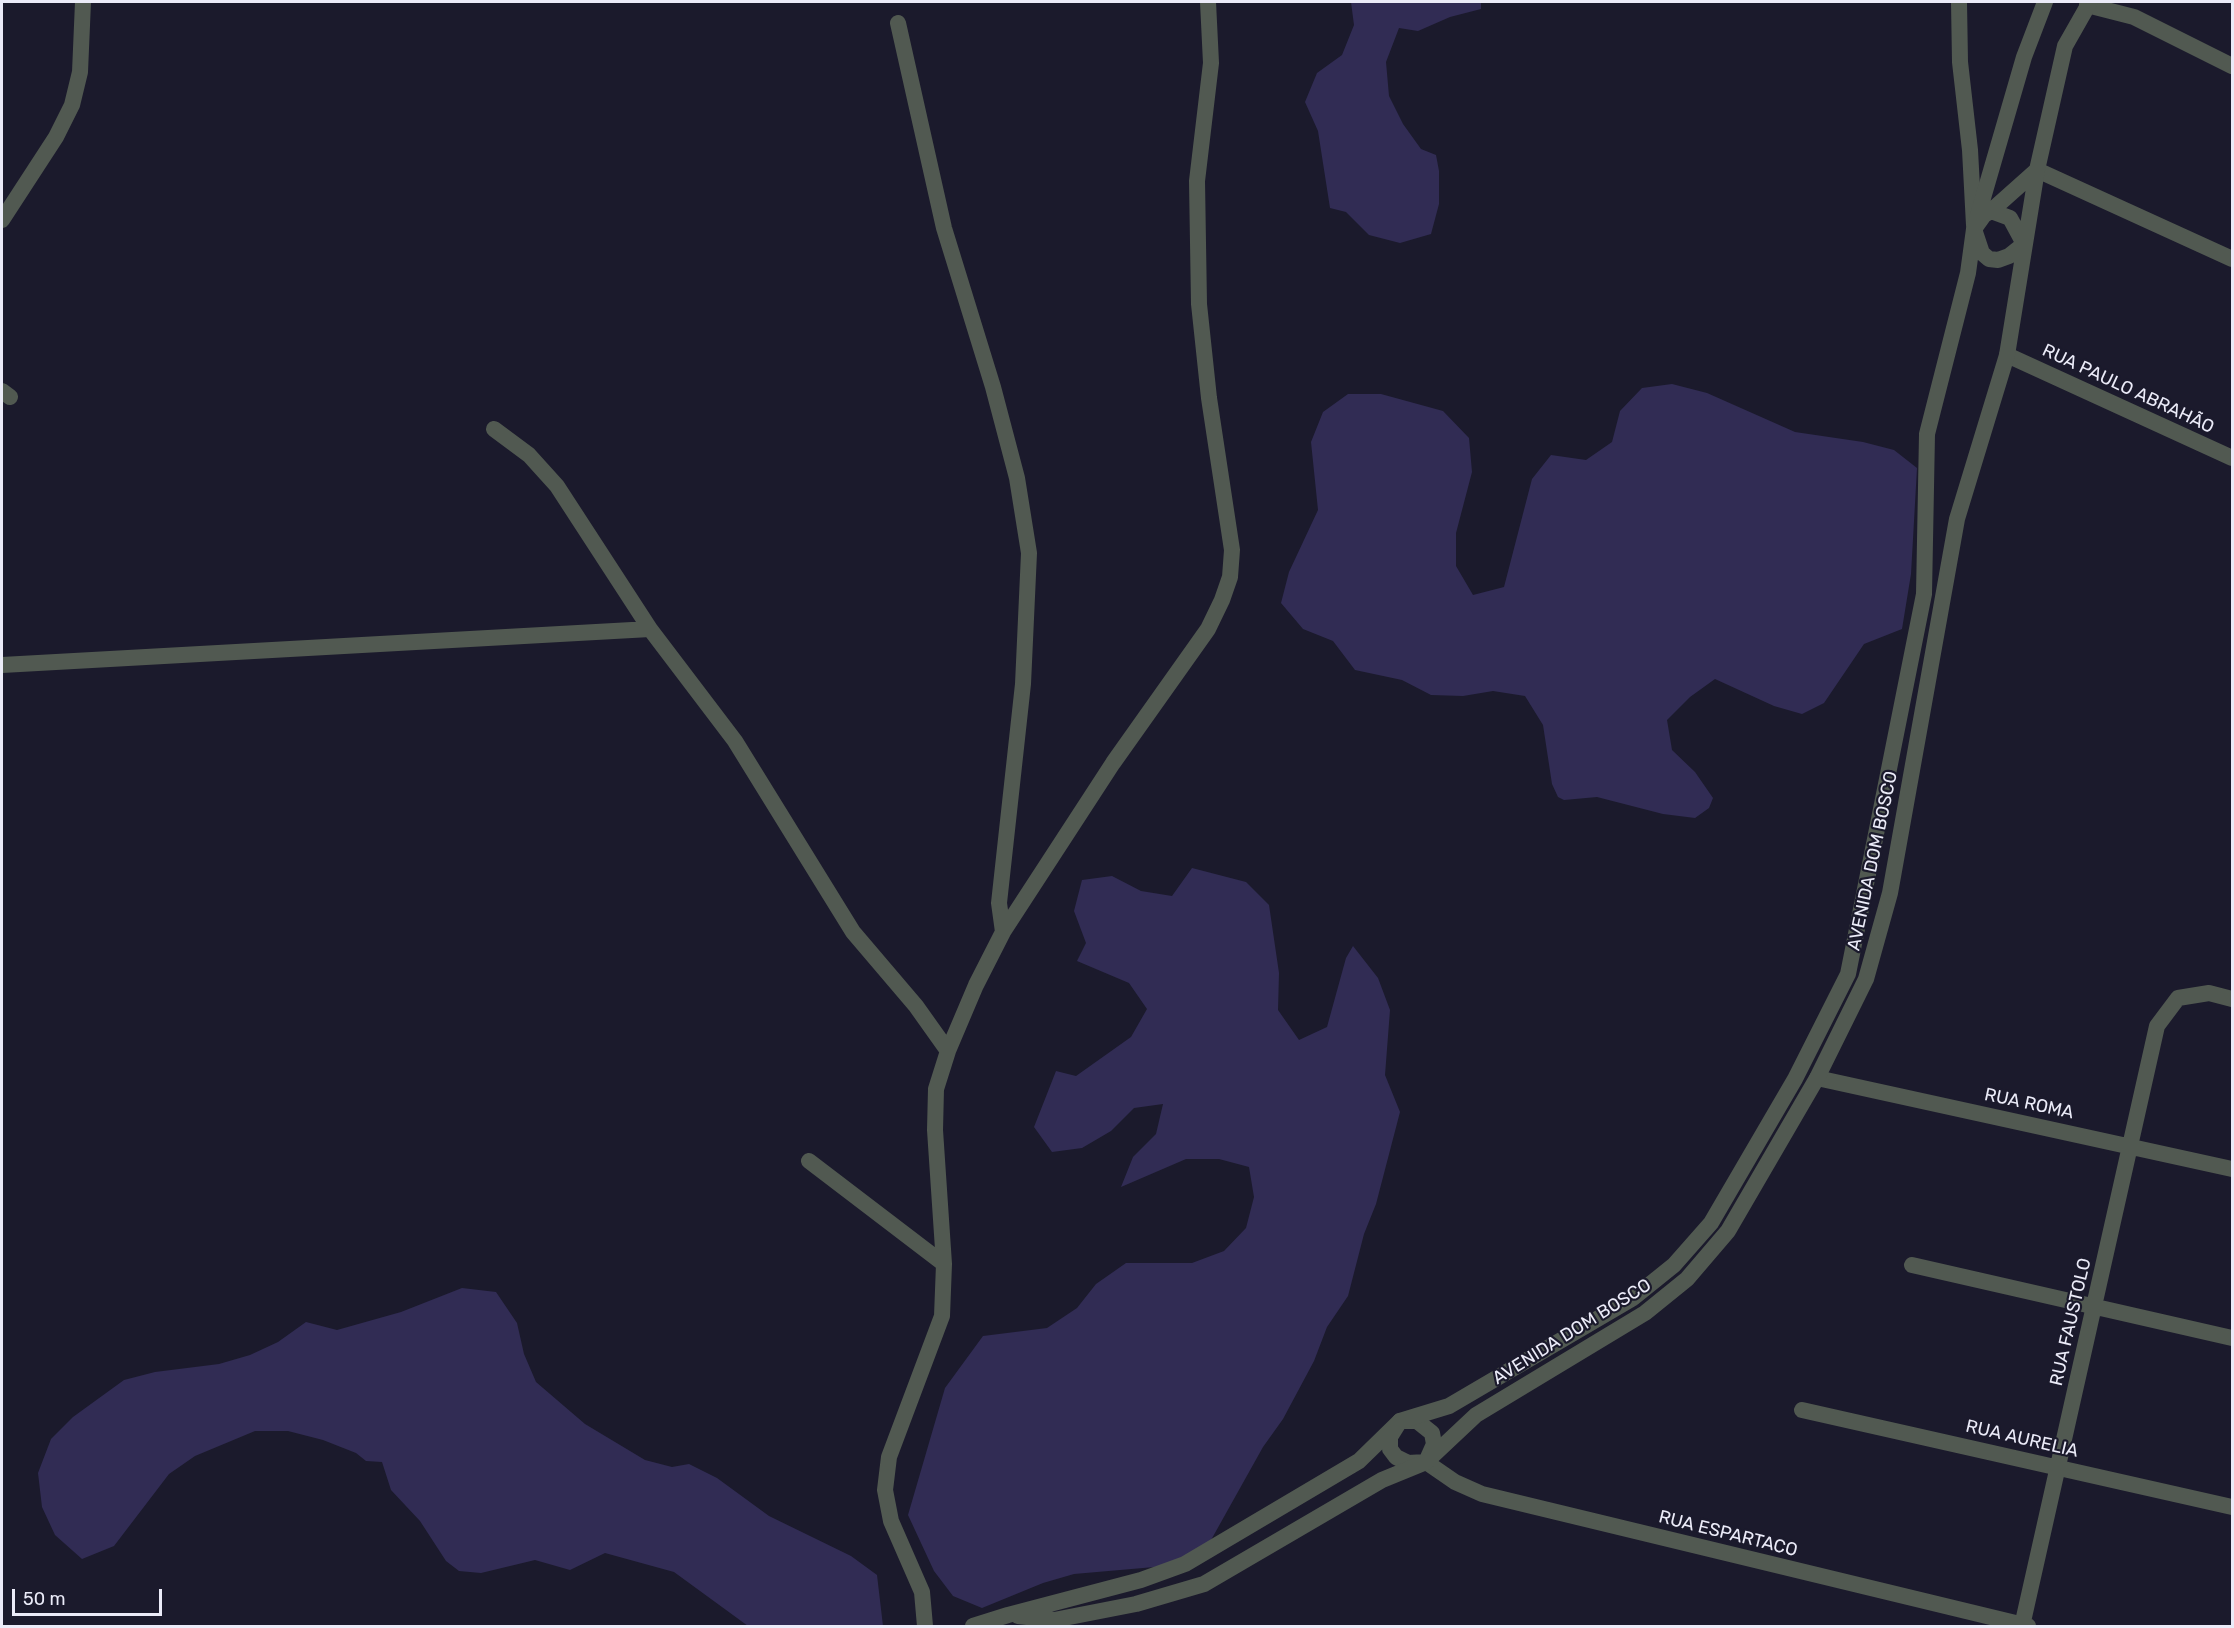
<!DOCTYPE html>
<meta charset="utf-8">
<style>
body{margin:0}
#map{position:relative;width:2234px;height:1628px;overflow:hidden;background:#1b1a2c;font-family:Rubik,sans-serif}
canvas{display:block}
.frame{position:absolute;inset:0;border:3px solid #ebebf8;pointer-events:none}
.scale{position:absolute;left:12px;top:1589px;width:150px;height:27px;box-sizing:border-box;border:3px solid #ebebf8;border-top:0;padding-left:8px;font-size:18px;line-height:21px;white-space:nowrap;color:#ebebf8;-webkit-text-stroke:4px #1b1a2c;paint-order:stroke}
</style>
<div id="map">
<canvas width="2234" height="1628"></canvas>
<div class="frame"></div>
<div class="scale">50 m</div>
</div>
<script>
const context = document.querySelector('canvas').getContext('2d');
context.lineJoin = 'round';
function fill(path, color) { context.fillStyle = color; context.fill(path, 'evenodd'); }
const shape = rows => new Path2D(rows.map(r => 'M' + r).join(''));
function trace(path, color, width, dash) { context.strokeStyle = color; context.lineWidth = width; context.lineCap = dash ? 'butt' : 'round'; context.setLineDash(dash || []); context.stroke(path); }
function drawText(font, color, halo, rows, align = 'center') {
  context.font = font + ' Rubik,sans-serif'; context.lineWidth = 4.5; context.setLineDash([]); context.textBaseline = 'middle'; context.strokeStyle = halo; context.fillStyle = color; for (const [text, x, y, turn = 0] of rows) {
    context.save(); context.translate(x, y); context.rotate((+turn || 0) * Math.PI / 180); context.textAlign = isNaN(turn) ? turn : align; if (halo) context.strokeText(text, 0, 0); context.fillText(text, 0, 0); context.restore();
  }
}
fill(shape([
 [1351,2,1481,2,1481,9,1450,17,1418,31,1399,28,1386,62,1389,96,1403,124,1421,149,1436,155,1439,171,1439,204,1431,234,1400,243,1369,235,1346,212,1330,208,1318,131,1305,102,1317,73,1342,55,1354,25],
 [1672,384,1707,393,1795,432,1863,442,1894,450,1917,468,1911,574,1902,629,1864,644,1824,703,1802,714,1774,706,1715,679,1690,697,1667,720,1672,750,1695,772,1713,798,1709,808,1695,818,1663,814,1597,797,1564,800,1558,797,1552,784,1543,725,1525,696,1493,691,1463,696,1431,695,1402,680,1355,670,1333,641,1303,629,1281,603,1289,572,1318,510,1311,442,1323,412,1348,394,1381,394,1443,411,1469,438,1472,472,1456,533,1456,566,1473,595,1504,587,1532,479,1551,455,1586,460,1612,442,1620,411,1642,388],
 [1192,868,1246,882,1269,905,1279,973,1278,1010,1299,1040,1327,1027,1346,958,1353,946,1378,978,1390,1010,1385,1075,1400,1112,1376,1204,1364,1234,1348,1296,1327,1327,1314,1361,1283,1419,1263,1447,1206,1549,1166,1566,1074,1574,1043,1583,982,1608,953,1596,934,1571,908,1515,945,1388,983,1336,1047,1328,1077,1308,1096,1284,1126,1263,1192,1263,1224,1251,1246,1228,1254,1197,1249,1167,1219,1159,1186,1159,1121,1187,1133,1157,1156,1134,1163,1104,1134,1108,1111,1131,1082,1148,1052,1152,1034,1127,1056,1071,1076,1076,1131,1037,1147,1009,1129,983,1077,961,1086,943,1074,911,1082,880,1112,876,1141,891,1172,896],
 [462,1288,496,1292,517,1323,524,1354,536,1382,585,1424,645,1460,672,1467,689,1464,717,1478,769,1516,851,1556,877,1575,883,1626,748,1626,674,1572,605,1553,570,1570,535,1560,481,1573,459,1571,446,1561,420,1521,391,1490,382,1462,366,1461,356,1453,323,1440,288,1431,255,1431,195,1456,169,1474,114,1546,82,1559,55,1535,42,1507,38,1473,51,1439,73,1417,124,1380,155,1372,219,1364,250,1355,278,1342,306,1322,337,1330,401,1312]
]), '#312c54');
trace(shape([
 [1959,2,1960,62,1970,150,1974,225],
 [2087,5,2134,17,2232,66],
 [898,23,944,228,993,387,1017,478,1029,553,1023,684,999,903,1003,932],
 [2037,170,2232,259],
 [2,220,56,137,72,105,80,72,83,2],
 [2007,355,2232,458],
 [2,391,10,397],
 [494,429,529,455,557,486,650,629,735,741,853,932,916,1006,948,1051],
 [2,665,650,629],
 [1817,1078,2232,1169],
 [809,1161,944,1264],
 [1912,1265,2232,1338],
 [1802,1410,2232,1507],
 [1400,1421,1417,1421,1432,1433,1434,1444,1426,1462,1408,1463,1396,1457,1390,1449,1390,1437,1400,1421],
 [1426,1462,1455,1482,1482,1494,2028,1626],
 [925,1626,922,1592,891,1521,885,1490,889,1457,942,1316,944,1264,935,1130,936,1089,948,1051,976,985,1003,932,1113,763,1208,629,1222,600,1230,577,1232,550,1209,398,1199,304,1197,181,1211,63,1208,2],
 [2022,1626,2157,1026,2178,998,2209,993,2232,999]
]), '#515951', 16);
trace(shape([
 [1991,211,2010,218,2024,244,2009,256,1998,260,1989,259,1982,253,1974,229,1984,215,1991,211],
 [1991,211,2037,170],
 [1018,1616,1054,1620,1136,1604,1204,1584,1382,1480,1426,1462,1476,1415,1645,1313,1687,1279,1728,1231,1817,1078,1866,979,1890,893,1957,519,2007,355,2037,170,2065,46,2090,2],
 [973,1626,1008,1615,1141,1580,1185,1564,1359,1461,1400,1421,1449,1406,1633,1298,1674,1265,1711,1223,1795,1079,1848,974,1924,594,1927,434,1968,273,1974,229,2024,57,2045,2]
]), '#515951', 16);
drawText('18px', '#ebebf8', '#1b1a2c', [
 ["RUA PAULO ABRAHÃO",2128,389,25],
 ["AVENIDA DOM BOSCO",1873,861,-78],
 ["RUA ROMA",2029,1104,12],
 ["RUA FAUSTOLO",2071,1322,-77],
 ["AVENIDA DOM BOSCO",1572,1332,-32],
 ["RUA AURELIA",2022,1439,13],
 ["RUA ESPARTACO",1728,1534,14]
]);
</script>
